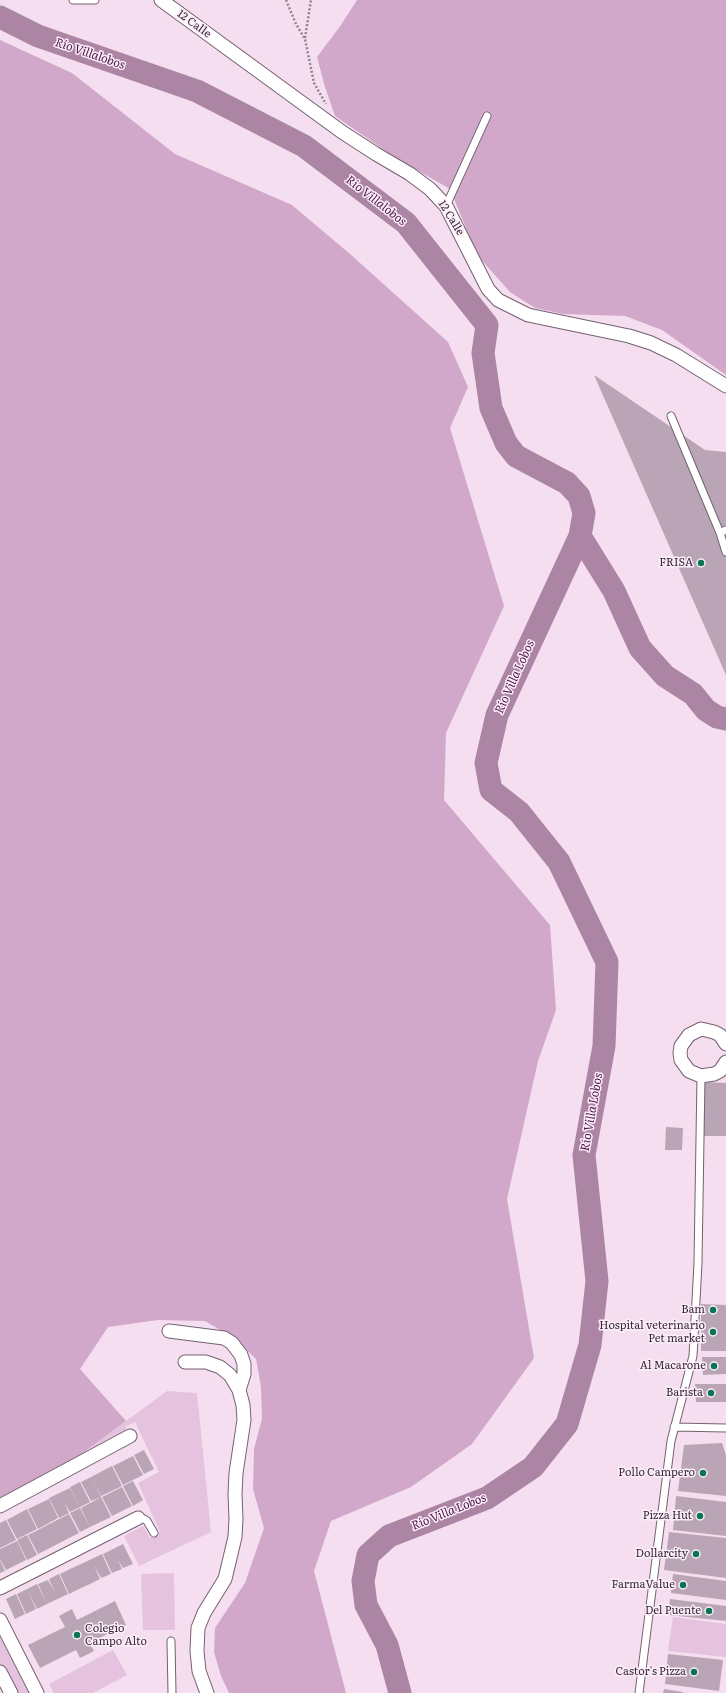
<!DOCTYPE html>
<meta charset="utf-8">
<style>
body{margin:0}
canvas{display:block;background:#f4deef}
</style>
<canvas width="726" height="1693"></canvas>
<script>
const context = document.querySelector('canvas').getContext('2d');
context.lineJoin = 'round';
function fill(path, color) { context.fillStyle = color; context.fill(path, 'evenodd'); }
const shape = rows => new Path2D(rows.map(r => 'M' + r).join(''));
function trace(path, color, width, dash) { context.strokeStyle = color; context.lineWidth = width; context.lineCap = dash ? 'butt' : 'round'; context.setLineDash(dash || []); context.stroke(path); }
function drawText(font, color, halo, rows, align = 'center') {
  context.font = font + ' Literata,serif'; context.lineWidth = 3; context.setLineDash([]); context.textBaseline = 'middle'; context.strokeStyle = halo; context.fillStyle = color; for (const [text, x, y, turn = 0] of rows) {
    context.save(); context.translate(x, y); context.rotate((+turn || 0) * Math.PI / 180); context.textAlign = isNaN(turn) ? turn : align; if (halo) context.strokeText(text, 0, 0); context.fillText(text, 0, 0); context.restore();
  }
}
fill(shape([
 [167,1391,197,1393,211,1532,139,1566,124,1536,143,1526,150,1538,160,1532,138,1483,159,1472,135,1422,125,1427,131,1439,69,1463],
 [174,1573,175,1630,143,1630,141,1574],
 [673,1617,726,1624,726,1657,668,1651],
 [0,1620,37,1693,11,1693,0,1672],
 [113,1650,127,1675,93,1693,54,1693,49,1684]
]), '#e5c3de');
fill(shape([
 [357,0,726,0,726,375,662,330,625,316,563,314,535,308,510,292,477,255,450,189,393,156,335,116,325,87,317,57,341,25],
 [0,40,72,73,175,154,292,205,350,254,448,342,468,387,450,428,504,606,446,733,444,800,550,925,556,1010,538,1061,507,1199,534,1358,472,1444,411,1487,331,1521,314,1571,346,1693,229,1693,221,1676,214,1652,215,1628,245,1583,264,1528,253,1489,254,1449,262,1419,261,1387,256,1359,234,1338,205,1321,158,1320,108,1327,80,1369,126,1421,68,1464,0,1500]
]), '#d1a8ca');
trace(shape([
 [0,17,38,36,197,91,304,146,406,223,487,325,483,353,491,408,506,443,516,456,567,483,579,496,584,513,580,536,497,715,486,763,491,790,519,812,559,862,607,962,604,1046,584,1155,597,1281,590,1345,567,1424,533,1467,487,1498,389,1536,368,1555,363,1581,366,1605,387,1645,400,1693],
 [580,536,614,591,640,648,665,676,693,694,706,710,717,717,726,719]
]), '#ac85a5', 23);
fill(shape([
 [594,375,705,450,726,452,726,675],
 [703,1082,726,1083,726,1136,702,1136],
 [666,1127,683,1128,682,1150,665,1150],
 [701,1304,726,1305,726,1351,701,1351],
 [702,1357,726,1357,726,1374,703,1375],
 [695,1384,726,1384,726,1402,696,1402],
 [722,1443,726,1455,726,1496,678,1491,684,1445],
 [144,1450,154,1469,144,1474,134,1455],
 [133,1456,143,1475,123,1485,113,1466],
 [112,1466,122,1486,101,1496,91,1477],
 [91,1477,101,1497,91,1501,81,1482],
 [133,1481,143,1500,133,1506,123,1486],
 [80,1482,90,1502,80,1507,70,1487],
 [122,1487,132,1506,122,1511,116,1501,122,1511,112,1516,102,1497],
 [70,1488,80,1507,70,1512,64,1502,69,1513,59,1518,49,1498],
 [676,1496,726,1502,726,1536,673,1530],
 [101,1497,111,1517,90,1527,81,1508],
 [49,1499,58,1518,38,1529,28,1509],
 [80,1508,90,1527,80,1532,70,1513],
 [27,1509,37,1529,27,1534,21,1524,27,1534,17,1539,7,1520],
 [69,1514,79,1533,69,1538,59,1519],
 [59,1519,69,1538,48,1549,38,1530],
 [6,1520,16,1540,0,1548,0,1523],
 [38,1530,48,1549,38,1554,28,1535],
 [669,1532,726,1538,726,1578,664,1570],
 [27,1535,37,1555,27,1560,17,1540],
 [17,1541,26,1560,6,1570,0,1559,0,1549],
 [123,1544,133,1564,123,1568,118,1560,122,1569,112,1573,103,1554],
 [102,1554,111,1574,101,1578,94,1565,100,1579,90,1584,81,1564],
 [0,1560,5,1571,0,1573],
 [81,1564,90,1584,79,1589,70,1569],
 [70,1569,79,1589,69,1594,60,1574],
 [59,1574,68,1594,47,1604,38,1584,48,1580,55,1593,49,1579],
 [673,1574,726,1581,726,1600,671,1593],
 [37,1584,47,1604,37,1609,27,1589],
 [27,1589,36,1609,26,1614,17,1594],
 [16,1594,25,1614,15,1619,6,1599],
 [670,1599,726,1606,726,1621,668,1615],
 [115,1601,126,1625,89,1643,94,1651,80,1658,76,1650,40,1668,28,1645,65,1627,59,1616,72,1609,77,1620],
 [668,1654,723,1660,719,1691,665,1684],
 [664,1689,683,1692,683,1693,663,1693]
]), '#baa5b6');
const lane = shape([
 [73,0,95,0],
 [446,206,487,116],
 [671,416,720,533],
 [726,530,720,533,726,552],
 [674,1427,726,1428],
 [138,1518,144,1519,147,1521,154,1533],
 [171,1641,172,1693],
 [639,1693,671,1441,693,1356,698,1263,701,1076]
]);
const street = shape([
 [161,0,342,132,376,154,410,174,430,189,446,206,488,289,498,300,528,315,629,336,651,343,676,355,726,386],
 [726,1044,720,1035,714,1032,701,1029,689,1035,681,1046,680,1053,681,1060,689,1071,701,1076,714,1074,720,1071,726,1062],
 [169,1331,224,1338,232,1343,241,1355,244,1364,244,1374,239,1390],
 [185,1362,206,1362,220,1367,230,1375,239,1390,243,1405,244,1420,236,1473,235,1494,236,1519,235,1537,225,1579,204,1613,198,1628,197,1651,199,1671,207,1693],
 [0,1506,130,1436],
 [0,1588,138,1518],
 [0,1620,37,1693],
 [0,1672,11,1693]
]);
trace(lane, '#746171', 9);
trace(street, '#746171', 15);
trace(shape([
 [286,0,296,24,305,39,314,83,326,104],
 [305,38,311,0]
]), '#938490', 2.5, [2, 2]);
trace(lane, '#fff', 7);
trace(street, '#fff', 13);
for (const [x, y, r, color] of [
 [701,563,4,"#087650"],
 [713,1310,4,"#087650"],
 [713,1332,4,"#087650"],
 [714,1366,4,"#087650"],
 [711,1393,4,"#087650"],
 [703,1473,4,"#087650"],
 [700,1516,4,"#087650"],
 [696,1554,4,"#087650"],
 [683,1585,4,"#087650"],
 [709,1611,4,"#087650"],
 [77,1635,4,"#087650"],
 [694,1672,4,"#087650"]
]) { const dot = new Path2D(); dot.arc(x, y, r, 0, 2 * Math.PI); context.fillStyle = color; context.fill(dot); trace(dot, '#feedfb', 1.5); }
drawText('11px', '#352c33', '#feedfb', [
 ["12 Calle",194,24,36],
 ["12 Calle",451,218,58]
]);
drawText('11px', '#352c33', '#feedfb', [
 ["FRISA",693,563],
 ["Bam",705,1310],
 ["Hospital veterinario",705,1326],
 ["Pet market",705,1339],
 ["Al Macarone",706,1366],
 ["Barista",703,1393],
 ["Pollo Campero",695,1473],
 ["Pizza Hut",692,1516],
 ["Dollarcity",688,1554],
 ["FarmaValue",675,1585],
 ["Del Puente",701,1611],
 ["Colegio",85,1629,"left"],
 ["Campo Alto",85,1642,"left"],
 ["Castor's Pizza",686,1672]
], 'right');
drawText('italic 12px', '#471641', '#feedfb', [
 ["Río Villalobos",90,54,19],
 ["Río Villalobos",376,201,38],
 ["Río Villa Lobos",515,677,-66],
 ["Río Villa Lobos",592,1112,-80],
 ["Río Villa Lobos",449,1512,-22]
]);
</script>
